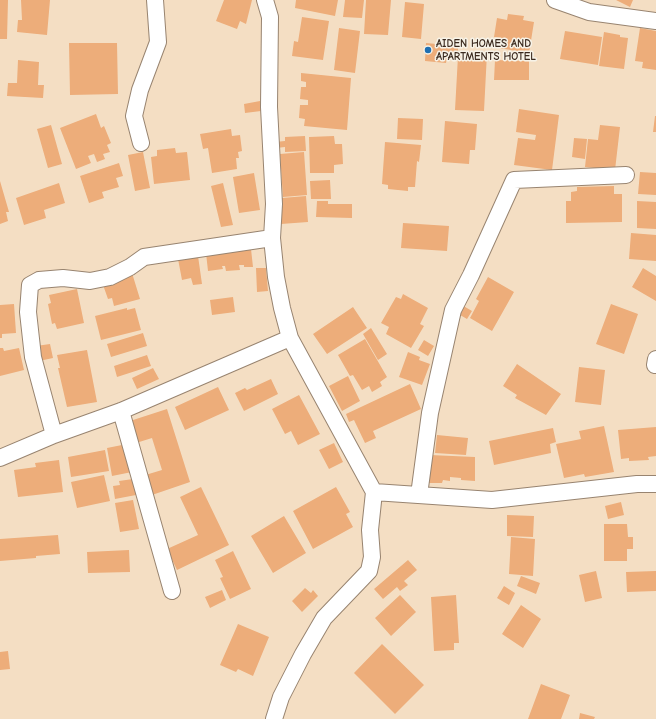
<!DOCTYPE html>
<style>
body{margin:0}
canvas{display:block;background:#f4dec3}
</style>
<canvas width="656" height="719"></canvas>
<script>
const context = document.querySelector('canvas').getContext('2d');
context.lineJoin = 'round';
function fill(path, color) { context.fillStyle = color; context.fill(path, 'evenodd'); }
const shape = rows => new Path2D(rows.map(r => 'M' + r).join(''));
function trace(path, color, width, dash) { context.strokeStyle = color; context.lineWidth = width; context.lineCap = dash ? 'butt' : 'round'; context.setLineDash(dash || []); context.stroke(path); }
function drawText(font, color, halo, rows, align = 'center') {
  context.font = font + ' "Comic Neue",sans-serif'; context.lineWidth = 3; context.setLineDash([]); context.textBaseline = 'middle'; context.strokeStyle = halo; context.fillStyle = color; for (const [text, x, y, turn = 0] of rows) {
    context.save(); context.translate(x, y); context.rotate((+turn || 0) * Math.PI / 180); context.textAlign = isNaN(turn) ? turn : align; if (halo) context.strokeText(text, 0, 0); context.fillText(text, 0, 0); context.restore();
  }
}
fill(shape([
 [0,0,8,0,7,39,0,39],
 [21,0,50,0,47,35,17,32,18,20,22,20],
 [224,0,252,0,246,24,240,21,237,29,216,21],
 [296,0,338,0,335,16,295,8],
 [345,0,364,0,362,18,343,17],
 [366,0,391,0,388,35,364,34],
 [616,0,633,0,630,7],
 [405,2,424,4,421,39,402,37],
 [508,14,524,16,523,20,534,22,529,53,499,48,500,38,494,37,497,18,507,20],
 [302,17,329,21,323,60,292,56,294,41,298,42],
 [339,28,360,31,355,73,334,70],
 [640,28,656,31,656,70,642,68,643,62,635,61],
 [565,31,602,37,598,65,560,59],
 [604,32,620,35,620,37,628,38,624,69,599,66],
 [69,43,117,43,118,94,70,95],
 [426,43,458,46,458,51,487,53,484,111,455,110,458,56,447,55,446,63,425,61],
 [18,60,39,62,38,85,44,85,43,98,7,96,8,83,17,83],
 [495,60,529,61,529,80,494,80],
 [301,73,351,78,347,130,304,126,305,119,299,118,300,105,308,105,308,100,300,99,301,87,306,87,306,82,301,81],
 [260,101,261,111,245,113,244,104],
 [519,109,559,115,552,170,514,165,518,138,535,140,536,135,516,132],
 [96,114,101,128,104,126,111,143,107,145,110,152,103,154,105,159,97,162,94,154,88,156,91,163,76,169,60,128],
 [655,116,656,116,656,132,653,132],
 [398,118,423,119,422,140,397,139],
 [445,121,477,124,475,150,470,150,469,164,442,162],
 [51,125,62,164,48,168,37,129],
 [600,125,620,127,615,170,585,167,588,139,598,140],
 [231,129,232,136,240,135,242,151,238,152,239,158,236,158,237,169,212,173,208,148,203,149,200,134],
 [305,136,306,151,285,152,285,147,276,148,275,142,285,141,285,137],
 [334,136,335,144,342,144,343,164,334,165,334,173,310,173,309,137],
 [574,138,587,139,585,159,572,157],
 [385,142,421,145,419,162,417,161,415,187,408,187,408,191,388,189,388,185,382,184],
 [175,148,176,153,187,152,190,180,154,184,151,157,157,156,157,150],
 [143,152,150,188,135,191,128,155],
 [304,152,307,195,283,197,280,154],
 [119,163,123,176,116,178,119,187,102,192,104,198,89,203,80,176],
 [640,172,656,173,656,195,638,194],
 [254,173,260,210,239,213,233,177],
 [330,180,331,199,311,199,310,181],
 [0,181,9,212,6,212,8,221,0,224],
 [59,183,65,203,44,210,46,218,24,225,16,198],
 [223,183,233,225,221,227,211,186],
 [614,186,614,194,622,194,622,222,566,223,566,201,571,201,571,192,577,191,577,187],
 [306,196,308,222,281,224,280,206,283,206,282,198],
 [317,201,328,201,328,204,352,204,352,218,316,217],
 [637,201,656,202,656,229,637,228],
 [403,223,449,226,447,251,401,248],
 [631,233,656,235,656,261,629,259],
 [251,249,253,267,244,267,244,265,239,265,240,270,226,271,225,266,222,266,223,269,208,271,206,253],
 [198,256,202,284,193,285,191,278,182,280,178,259],
 [256,268,266,268,268,291,257,292],
 [643,268,656,276,656,301,632,287],
 [132,273,140,299,114,306,112,298,108,299,102,282],
 [488,277,514,292,492,331,470,318,479,301,476,299],
 [77,289,84,323,57,329,55,323,52,324,48,304,51,303,49,295],
 [403,294,428,308,420,324,424,326,411,348,386,334,389,327,381,323,396,297,401,299],
 [233,297,235,312,212,315,210,300],
 [14,304,16,333,2,334,2,338,0,338,0,305],
 [460,304,472,311,467,319,455,312],
 [611,304,638,314,624,354,596,344],
 [353,307,367,328,327,354,313,334],
 [127,308,127,310,135,308,141,330,101,340,95,316],
 [371,328,387,354,378,360,363,334],
 [143,333,147,346,111,357,107,344],
 [365,339,387,377,380,382,382,386,372,392,369,386,362,390,353,375,350,376,338,355],
 [424,340,434,346,428,356,418,350],
 [50,344,53,358,39,361,36,346],
 [0,348,3,348,4,351,19,348,24,370,0,376],
 [87,350,97,402,67,407,58,368,60,368,57,355],
 [408,352,420,357,419,360,430,364,422,385,399,377],
 [147,355,151,366,117,377,114,366],
 [517,364,561,394,546,415,515,398,517,395,503,386],
 [579,367,605,370,601,405,575,402],
 [153,368,159,379,137,389,132,378],
 [348,376,360,401,342,411,329,386],
 [271,379,278,394,244,411,235,393,245,388,247,390],
 [410,384,421,409,373,431,376,438,365,443,354,420,349,422,346,414],
 [218,387,229,410,185,430,175,407],
 [299,395,320,434,298,445,291,431,285,434,272,409],
 [167,409,190,482,152,495,142,476,162,470,152,438,136,443,130,421],
 [604,426,614,472,585,477,584,474,564,478,556,444,581,439,579,431],
 [656,427,656,456,648,457,649,460,629,461,629,458,621,459,618,430],
 [553,428,556,442,550,444,551,453,494,465,489,441],
 [437,435,468,438,466,455,435,453],
 [334,443,343,462,329,469,319,450],
 [127,444,132,472,112,476,107,448],
 [105,450,109,471,71,477,68,457],
 [430,455,475,457,475,481,461,480,461,478,450,477,450,481,443,480,442,483,429,483],
 [59,460,63,492,18,497,14,470,36,467,35,463],
 [104,475,110,501,77,508,71,482],
 [133,479,136,495,115,499,113,486,120,485,119,481],
 [201,487,229,545,177,570,167,549,198,535,180,497],
 [336,487,350,512,346,514,353,527,313,549,293,511],
 [133,500,139,529,120,532,115,503],
 [621,502,624,515,608,519,605,506],
 [507,515,534,516,533,537,507,536],
 [284,516,306,553,273,573,251,536],
 [604,524,627,524,628,537,633,537,633,549,627,549,627,561,604,561],
 [58,535,60,554,36,556,36,558,0,561,0,539],
 [511,537,535,539,533,576,509,574],
 [129,550,130,572,88,573,87,552],
 [233,551,251,589,230,599,220,578,223,577,215,560],
 [408,560,417,570,404,581,408,585,400,591,397,587,383,599,374,589],
 [596,571,602,598,585,602,579,575],
 [656,571,656,591,627,592,626,572],
 [521,576,540,583,536,594,517,586],
 [504,586,515,593,509,605,497,598],
 [305,588,311,593,313,590,318,596,302,612,292,601],
 [222,590,226,600,210,608,205,597],
 [400,595,416,612,391,636,375,618],
 [456,595,459,643,454,643,454,650,434,651,431,597],
 [521,605,541,619,523,648,502,634],
 [238,624,269,637,253,676,238,669,236,672,220,665],
 [382,644,424,685,395,714,354,673],
 [8,651,10,669,0,670,0,652],
 [541,684,570,695,561,719,528,719],
 [580,713,595,717,594,719,579,719]
]), '#edad7a');
const street = shape([
 [265,0,270,17,269,107,274,204,272,238,276,277,282,308,290,338,374,492,370,530,372,557,369,571,324,618,303,654,281,697,274,719],
 [555,0,589,12,656,21],
 [141,143,134,116,140,90,158,42,155,0],
 [655,365,656,359],
 [121,411,172,591],
 [54,435,33,357,28,312,30,285,39,280,63,278,90,281,110,277,130,267,144,257,272,238],
 [0,458,54,435,121,411,290,338],
 [374,492,492,500,637,484,656,484],
 [419,495,430,413,453,310,471,275,514,180,626,175]
]);
trace(street, '#988470', 18);
trace(street, '#fff', 16);
for (const [x, y, r, color] of [
 [428,50,4,"#1f6fb2"]
]) { const dot = new Path2D(); dot.arc(x, y, r, 0, 2 * Math.PI); context.fillStyle = color; context.fill(dot); trace(dot, '#f7f3e8', 1.5); }
drawText('bold 11px', '#3b2a1e', '#f7f3e8', [
 ["AIDEN HOMES AND",436,44],
 ["APARTMENTS HOTEL",436,57]
], 'left');
</script>
